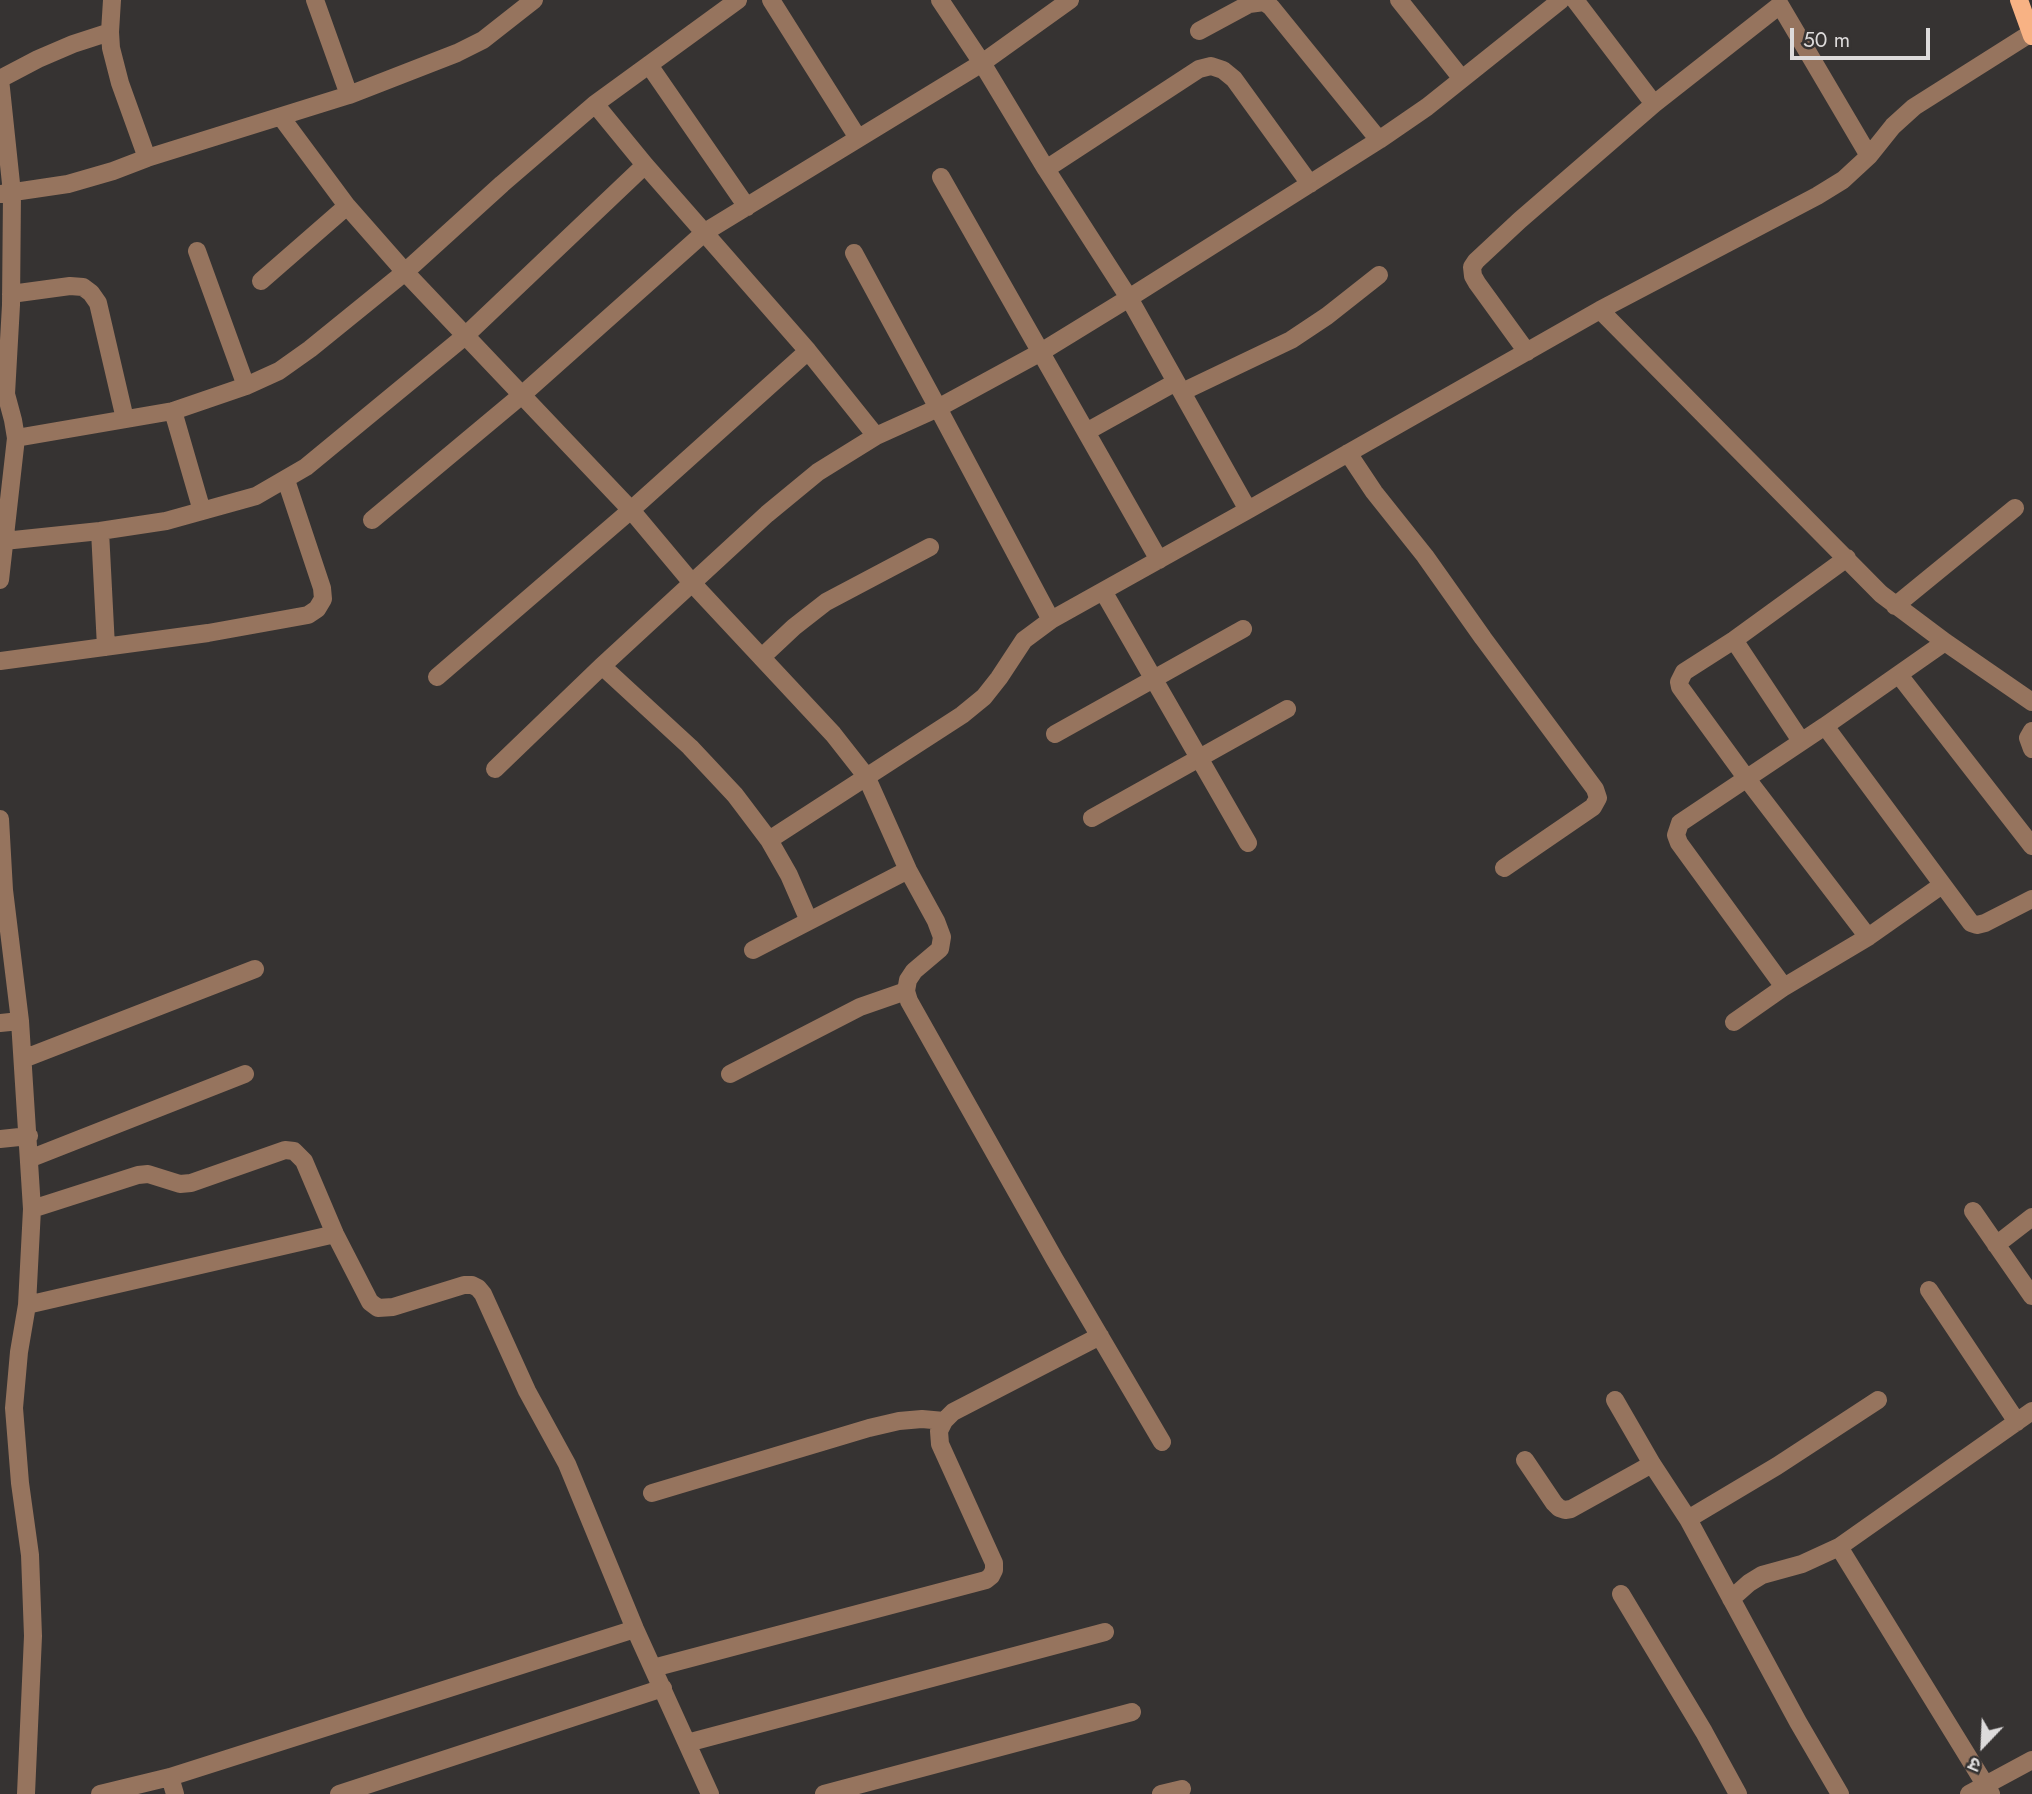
<!DOCTYPE html>
<meta charset="utf-8">
<style>
body{margin:0}
#map{position:relative;width:2032px;height:1794px;overflow:hidden;background:#363332;font-family:Jost,"Noto Sans Devanagari",sans-serif}
canvas{display:block}
.north{position:absolute;left:1948px;top:1710px;width:70px;height:70px;-webkit-text-stroke:5px #363332;paint-order:stroke;rotate:203deg;font-size:19px;font-weight:700;line-height:28px;text-align:center;color:#dddbdb}
.north::after{content:'';display:block;margin:auto;width:24px;height:32px;background:#dddbdb;clip-path:polygon(50% 0,100% 100%,50% 72%,0 100%)}
.scale{position:absolute;left:1790px;top:28px;width:140px;height:32px;box-sizing:border-box;border:4px solid #dddbdb;border-top:0;padding-left:9px;font-size:21px;line-height:24px;white-space:nowrap;color:#dddbdb;-webkit-text-stroke:5px #363332;paint-order:stroke}
</style>
<div id="map">
<canvas width="2032" height="1794"></canvas>
<div class="north">उ</div>
<div class="scale">50 m</div>
</div>
<script>
const context = document.querySelector('canvas').getContext('2d');
context.lineJoin = 'round';
const shape = rows => new Path2D(rows.map(r => 'M' + r).join(''));
function trace(path, color, width, dash) { context.strokeStyle = color; context.lineWidth = width; context.lineCap = dash ? 'butt' : 'round'; context.setLineDash(dash || []); context.stroke(path); }
trace(shape([
 [112,0,110,32,73,44,38,59,0,79,12,193,11,305,6,394,13,420,16,438,173,411,246,386,279,371,310,349,405,272,502,184,595,104,738,0],
 [315,0,349,95],
 [771,0,858,138],
 [940,0,982,63,1046,169,1129,298,1248,510],
 [1399,0,1462,79],
 [1575,0,1654,104,1780,5,1869,156],
 [1199,31,1249,4,1264,2,1271,7,1379,140],
 [110,32,111,48,120,83,147,158],
 [649,65,747,207],
 [281,117,347,206,405,272,631,510,693,584,833,734,866,776,908,870,936,921,942,937,940,949,914,971,908,980,906,991,909,1001,1055,1260,1162,1442],
 [1046,169,1199,69,1211,66,1223,70,1234,79,1310,184],
 [941,177,1159,560],
 [0,194,68,184,113,171,147,158,349,95,457,53,483,40,534,0],
 [197,251,246,386],
 [854,253,938,408,1041,352,1129,298,1379,140,1427,107,1561,0],
 [261,281,347,206],
 [11,294,70,286,83,287,91,293,98,303,125,419],
 [1600,310,1881,594,1945,642,2032,702],
 [1527,352,1477,283,1473,276,1472,267,1476,261,1520,220,1654,104],
 [1182,392,1291,340,1327,316,1379,275],
 [173,411,202,511,256,496,306,467,465,336,645,165],
 [1086,432,1176,382],
 [876,436,938,408,1051,620],
 [1348,453,1374,492,1425,556,1483,638,1595,789,1598,798,1593,807,1504,868],
 [372,520,523,394,705,232,982,63,1070,0],
 [100,531,106,647],
 [4,541,100,531,166,521,202,511],
 [1847,558,1734,640,1684,672,1679,682,1680,687,1747,779,1868,937],
 [0,580,16,438],
 [1103,591,1248,843],
 [1895,606,2015,508],
 [1734,640,1801,741],
 [1945,642,1825,726,1971,923,1977,925,1985,923,2032,899],
 [762,657,794,627,826,602,930,547],
 [0,661,208,633,308,615,317,609,323,599,322,588,286,480],
 [602,666,690,747,735,795,769,840,789,875,809,921],
 [1899,675,2032,846],
 [437,677,631,510,808,351],
 [2032,731,2028,738,2032,749],
 [1055,734,1243,629],
 [495,769,602,666,767,514,818,472,876,436,808,351,645,165,595,104],
 [1092,818,1287,709],
 [0,819,4,890,20,1021,32,1209,27,1305,19,1352,14,1408,20,1483,30,1555,33,1636,26,1794],
 [769,840,962,715,984,697,999,678,1024,640,1051,620,1248,510,1600,310,1817,196,1843,180,1869,156,1893,126,1914,107,2031,33],
 [753,950,908,870],
 [1784,987,1679,843,1676,835,1680,823,1825,726],
 [1734,1022,1784,987,1868,937,1942,885],
 [0,1023,20,1021],
 [23,1059,255,969],
 [730,1074,860,1007,906,991],
 [0,1139,29,1136],
 [29,1159,245,1074],
 [32,1209,138,1175,148,1174,180,1184,191,1183,285,1150,294,1151,304,1161,335,1234,370,1302,378,1308,393,1307,464,1285,472,1285,478,1288,483,1294,527,1391,567,1464,635,1629,710,1794],
 [1973,1211,2032,1296],
 [1996,1245,2032,1217],
 [1929,1290,2017,1422],
 [27,1305,335,1234],
 [1615,1400,1652,1464,1688,1519,1798,1722,1840,1794],
 [1525,1460,1554,1503,1559,1508,1565,1510,1571,1509,1652,1464],
 [652,1493,869,1428,899,1421,922,1419,944,1421],
 [1688,1519,1777,1466,1878,1400],
 [1839,1547,1991,1794],
 [1621,1594,1704,1732,1738,1794],
 [1731,1599,1749,1583,1762,1575,1802,1564,1839,1547,2032,1411],
 [653,1668,986,1580,991,1576,994,1570,994,1563,940,1444,939,1431,944,1421,953,1412,1100,1336],
 [687,1743,1105,1632],
 [170,1777,175,1794],
 [100,1794,170,1777,635,1629],
 [339,1794,663,1688],
 [824,1794,1132,1712],
 [1161,1794,1182,1789],
 [1969,1794,2032,1760]
]), '#96745e', 18);
trace(shape([
 [2019,0,2032,36]
]), '#f8b284', 18);
</script>
